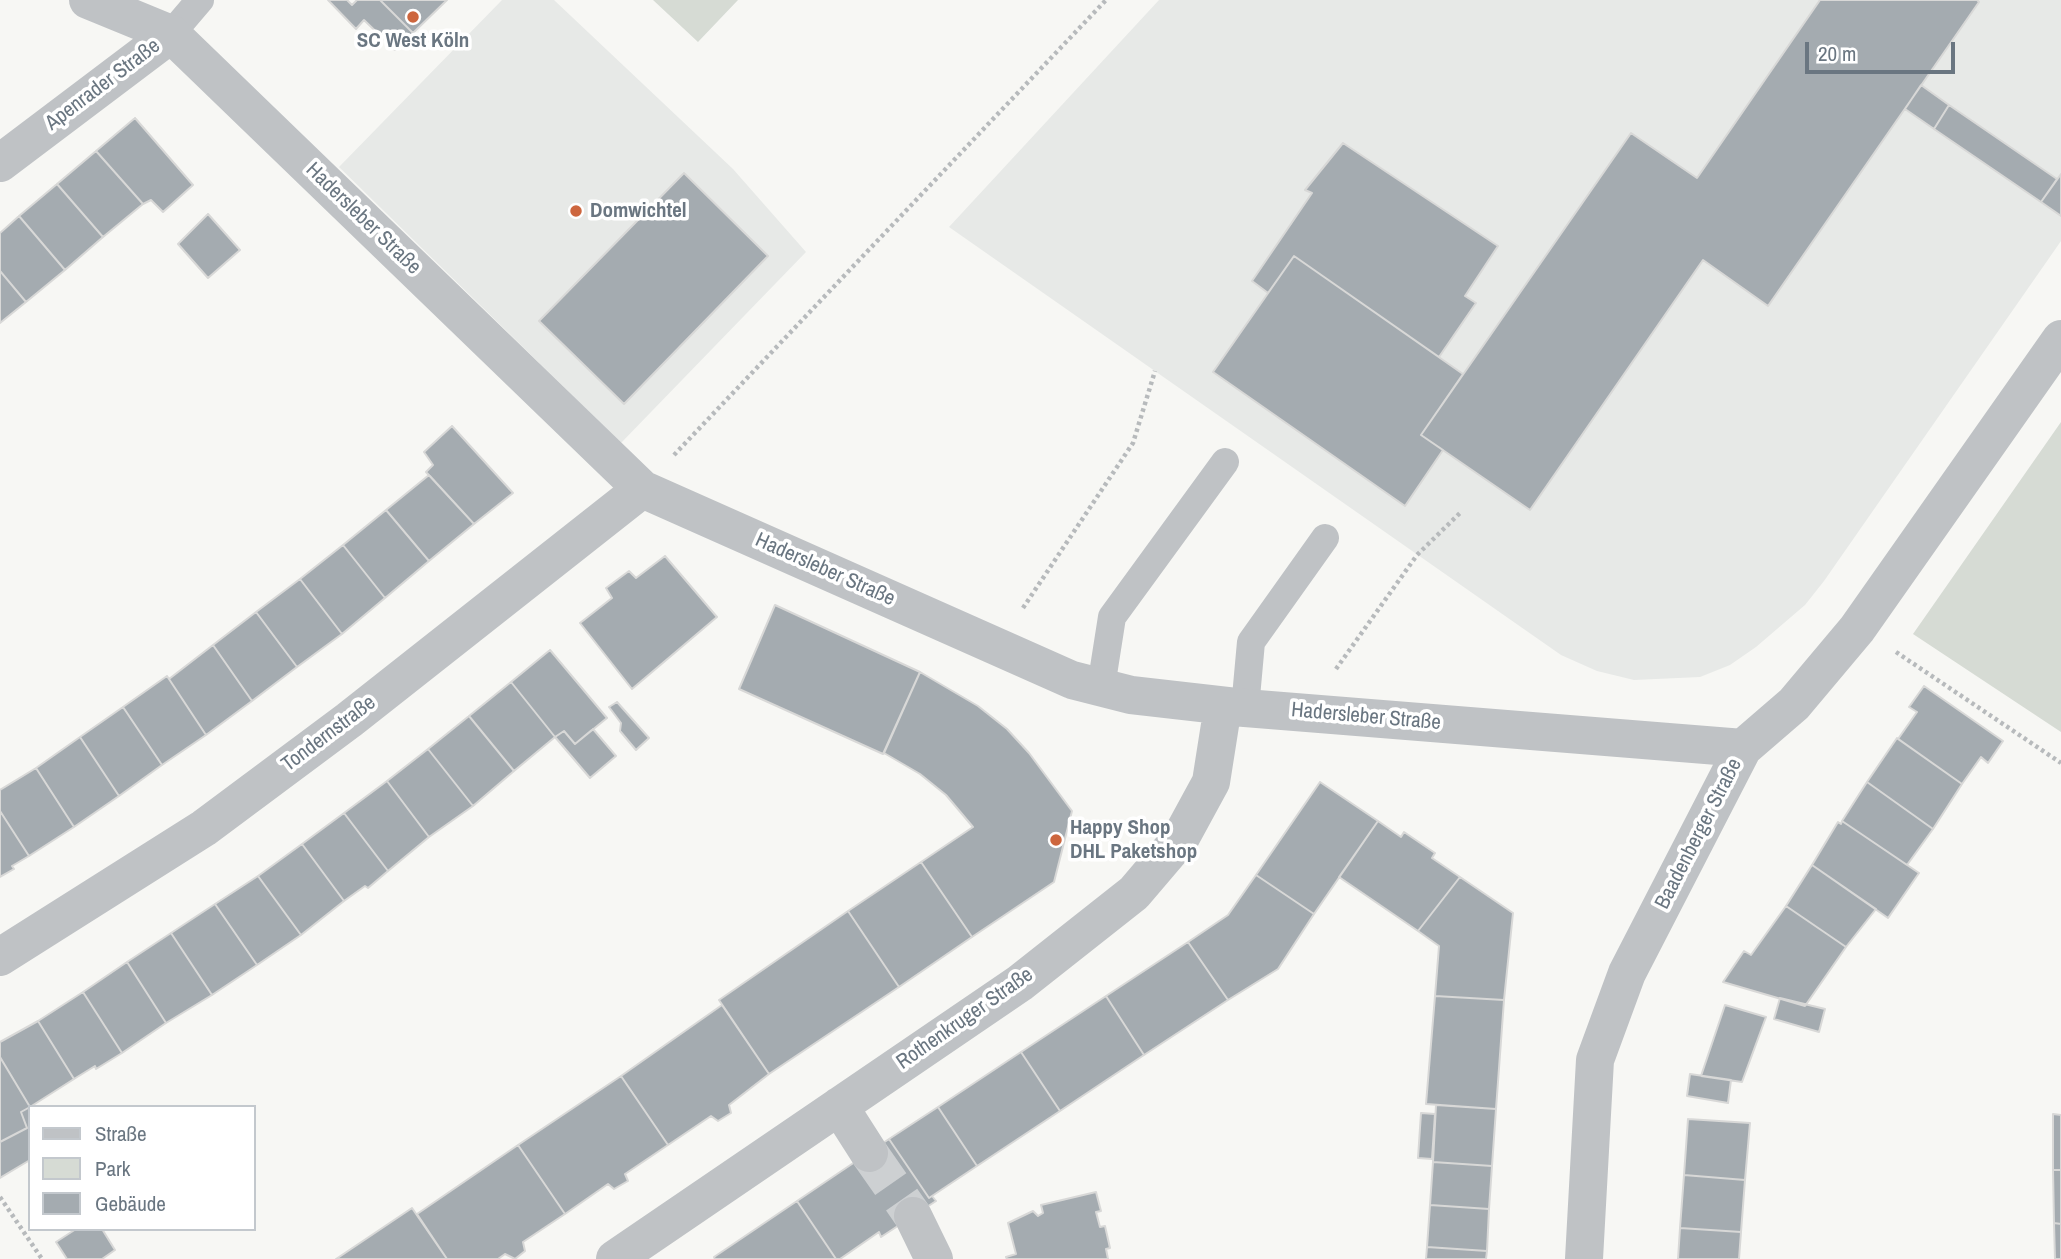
<!DOCTYPE html>
<meta charset="utf-8">
<style>
body{margin:0}
#map{position:relative;width:2061px;height:1259px;overflow:hidden;background:#f7f7f4;font-family:"Archivo Narrow",sans-serif}
canvas{display:block}
.legend{position:absolute;left:28px;top:1105px;width:228px;height:126px;box-sizing:border-box;background:#fff;border:2px solid #c3c8cd;margin:0;padding:9px 12px;list-style:none;font-size:21px;color:#6a7681}
.legend li{display:flex;align-items:center;gap:14px;height:35px}
.legend b{width:35px;border:2px solid #c3c8cd}
.scale{position:absolute;left:1805px;top:42px;width:150px;height:32px;box-sizing:border-box;border:4px solid #6a7681;border-top:0;padding-left:9px;font-size:21px;line-height:24px;white-space:nowrap;color:#6a7681;-webkit-text-stroke:5px #fff;paint-order:stroke}
</style>
<div id="map">
<canvas width="2061" height="1259"></canvas>
<ul class="legend">
<li><b style="height:9px;background:#bfc2c5"></b>Straße</li>
<li><b style="height:19px;background:#d6dbd4"></b>Park</li>
<li><b style="height:19px;background:#a4abb0"></b>Gebäude</li>
</ul>
<div class="scale">20 m</div>
</div>
<script>
const context = document.querySelector('canvas').getContext('2d');
context.lineJoin = 'round';
function fill(path, color) { context.fillStyle = color; context.fill(path, 'evenodd'); }
const shape = rows => new Path2D(rows.map(r => 'M' + r).join(''));
function trace(path, color, width, dash) { context.strokeStyle = color; context.lineWidth = width; context.lineCap = dash ? 'butt' : 'round'; context.setLineDash(dash || []); context.stroke(path); }
function drawText(font, color, halo, rows, align = 'center') {
  context.font = font + ' "Archivo Narrow",sans-serif'; context.lineWidth = 7; context.setLineDash([]); context.textBaseline = 'middle'; context.strokeStyle = halo; context.fillStyle = color; for (const [text, x, y, turn = 0] of rows) {
    context.save(); context.translate(x, y); context.rotate((+turn || 0) * Math.PI / 180); context.textAlign = isNaN(turn) ? turn : align; if (halo) context.strokeText(text, 0, 0); context.fillText(text, 0, 0); context.restore();
  }
}
fill(shape([
 [502,0,554,0,733,169,806,252,621,443,339,167],
 [1159,0,2061,0,2061,241,1824,581,1805,605,1756,647,1730,665,1700,677,1634,680,1597,671,1561,655,1498,611,949,227]
]), '#e7e9e7');
fill(shape([
 [653,0,738,0,698,42],
 [2061,422,2061,732,1913,634]
]), '#d6dbd4');
const building = shape([
 [328,0,347,0,352,5,357,0,380,0,413,33,395,50,364,20,356,29,328,0],
 [380,0,447,0,413,33,380,0],
 [1820,0,1977,0,1979,2,1768,306,1703,260,1530,510,1421,435,1631,133,1697,178,1820,0],
 [1921,85,1949,105,1934,129,1905,109,1921,85],
 [1949,105,2057,179,2041,202,1934,129,1949,105],
 [135,118,193,185,163,212,151,200,143,204,96,151,135,118],
 [1343,143,1498,246,1465,296,1476,303,1439,357,1294,256,1268,293,1252,281,1312,193,1305,190,1343,143],
 [96,151,143,204,103,237,57,184,96,151],
 [684,173,768,256,624,404,539,321,684,173],
 [2061,174,2061,216,2041,202,2061,174],
 [57,184,103,237,65,270,19,216,57,184],
 [208,214,240,250,208,278,178,244,208,214],
 [19,216,65,270,26,302,0,271,0,233,19,216],
 [1294,256,1463,374,1421,435,1443,450,1405,506,1213,372,1294,256],
 [0,271,26,302,0,323,0,271],
 [452,426,513,493,474,524,426,472,433,465,424,452,452,426],
 [429,475,474,524,429,561,386,510,429,475],
 [386,510,429,561,385,598,343,545,386,510],
 [343,545,385,598,342,634,300,579,343,545],
 [665,556,717,617,632,689,580,623,612,598,606,588,629,571,636,578,665,556],
 [300,579,342,634,297,667,256,612,300,579],
 [775,605,920,672,883,754,739,689,775,605],
 [256,612,297,667,252,701,213,645,256,612],
 [213,645,252,701,206,735,169,679,213,645],
 [550,650,607,718,575,744,564,731,555,737,511,682,550,650],
 [920,672,978,706,1007,729,1029,753,1072,811,1054,882,972,937,921,862,973,827,946,795,920,774,884,753,920,672],
 [167,676,206,735,162,765,123,707,167,676],
 [511,682,555,737,514,771,469,716,511,682],
 [1924,686,2003,741,1988,763,1981,757,1962,784,1898,739,1917,712,1909,707,1924,686],
 [617,702,649,738,636,750,620,731,621,723,609,707,617,702],
 [123,707,162,765,119,796,80,737,123,707],
 [469,716,514,771,473,806,428,749,469,716],
 [593,729,616,756,590,778,555,737,564,731,575,744,593,729],
 [80,737,119,796,74,827,36,768,80,737],
 [1897,738,1962,784,1933,829,1867,782,1897,738],
 [428,749,473,806,429,837,387,781,428,749],
 [36,768,74,827,29,856,0,811,0,790,36,768],
 [387,781,429,837,388,871,344,813,387,781],
 [1320,782,1378,821,1314,914,1256,875,1320,782],
 [1867,782,1933,829,1907,865,1842,821,1867,782],
 [0,811,29,856,12,866,14,869,0,877,0,811],
 [344,813,388,871,368,888,365,886,344,901,302,844,344,813],
 [1378,821,1401,837,1404,832,1435,853,1432,858,1460,877,1418,931,1339,877,1378,821],
 [1842,821,1919,873,1888,918,1812,865,1838,822,1841,824,1842,821],
 [302,844,344,901,301,935,258,876,302,844],
 [921,862,972,937,899,987,848,911,921,862],
 [1812,865,1876,909,1846,947,1786,906,1812,865],
 [1256,875,1314,914,1278,969,1228,1000,1188,942,1228,915,1256,875],
 [258,876,301,935,257,965,215,904,258,876],
 [1460,877,1513,913,1504,1000,1435,996,1439,946,1418,931,1460,877],
 [215,904,257,965,212,995,171,933,215,904],
 [1786,906,1846,947,1805,1006,1723,982,1744,951,1751,955,1786,906],
 [848,911,899,987,769,1074,719,1000,848,911],
 [171,933,212,995,166,1023,127,962,171,933],
 [1188,942,1228,1000,1144,1055,1106,996,1188,942],
 [127,962,166,1023,122,1053,83,992,127,962],
 [83,992,122,1053,96,1069,95,1066,74,1079,38,1021,83,992],
 [1106,996,1144,1055,1060,1111,1021,1052,1106,996],
 [1435,996,1504,1000,1496,1109,1426,1104,1435,996],
 [1780,998,1825,1009,1819,1032,1774,1019,1780,998],
 [722,1005,769,1074,729,1105,731,1113,718,1121,711,1116,668,1145,621,1076,722,1005],
 [1725,1005,1766,1017,1742,1082,1701,1076,1725,1005],
 [38,1021,74,1079,30,1107,0,1057,0,1042,38,1021],
 [1021,1052,1060,1111,977,1166,938,1107,1021,1052],
 [0,1057,30,1107,21,1112,27,1128,0,1142,0,1057],
 [1690,1074,1731,1080,1728,1103,1687,1096,1690,1074],
 [621,1076,668,1145,625,1174,628,1181,614,1189,608,1184,565,1214,518,1145,621,1076],
 [1436,1105,1496,1109,1492,1166,1433,1162,1436,1105],
 [30,1107,30,1160,0,1178,0,1142,27,1128,21,1112,30,1107],
 [938,1107,977,1166,929,1198,889,1139,938,1107],
 [1421,1113,1435,1114,1432,1159,1418,1158,1421,1113],
 [2053,1114,2061,1115,2061,1170,2053,1170,2053,1114],
 [1688,1119,1750,1123,1745,1180,1684,1175,1688,1119],
 [889,1139,929,1198,932,1196,936,1201,881,1237,879,1232,840,1259,836,1259,797,1201,889,1139],
 [518,1145,565,1214,523,1242,525,1251,515,1259,505,1254,498,1259,447,1259,417,1214,518,1145],
 [1433,1162,1492,1166,1489,1209,1430,1205,1433,1162],
 [2053,1170,2061,1170,2061,1224,2054,1223,2053,1170],
 [1684,1175,1745,1180,1741,1232,1680,1228,1684,1175],
 [1096,1192,1101,1211,1096,1212,1100,1227,1105,1226,1110,1248,1106,1249,1108,1259,1007,1259,1006,1257,1016,1254,1008,1223,1033,1211,1038,1216,1043,1213,1041,1205,1096,1192],
 [797,1201,836,1259,715,1259,714,1257,797,1201],
 [1430,1205,1489,1209,1487,1251,1427,1247,1430,1205],
 [412,1208,447,1259,336,1259,412,1208],
 [2054,1223,2061,1224,2061,1259,2055,1259,2054,1223],
 [1680,1228,1741,1232,1739,1259,1678,1259,1680,1228],
 [76,1229,102,1229,115,1250,102,1259,67,1259,56,1242,76,1229],
 [1427,1247,1487,1251,1486,1259,1426,1259,1427,1247]
]);
fill(building, '#a4abb0');
trace(building, '#d8d8d7', 2);
trace(shape([
 [869,1153,913,1216]
]), '#cdd0d2', 38, [38, 19]);
trace(shape([
 [674,455,1106,0],
 [1023,608,1133,443,1155,371],
 [1896,652,2061,763],
 [1336,669,1417,555,1461,512],
 [0,1197,42,1259]
]), '#b7babc', 4.5, [3.5, 3.5]);
trace(shape([
 [171,34,200,0],
 [1101,687,1112,617,1225,462],
 [1245,708,1251,642,1325,538]
]), '#bfc2c5', 28);
trace(shape([
 [88,0,171,34,642,489,1072,680,1131,695,1245,708,1743,748],
 [0,163,171,34],
 [0,957,204,828,349,720,642,489],
 [839,1106,869,1153],
 [913,1216,934,1259],
 [615,1259,1020,983,1134,893,1180,839,1211,782,1223,706],
 [1584,1259,1595,1060,1627,973,1743,748,1794,704,1857,629,2061,339]
]), '#bfc2c5', 38);
for (const [x, y, r, color] of [
 [413,17,7,"#cd663e"],
 [576,211,7,"#cd663e"],
 [1056,840,7,"#cd663e"]
]) { const dot = new Path2D(); dot.arc(x, y, r, 0, 2 * Math.PI); context.fillStyle = color; context.fill(dot); trace(dot, '#fff', 2.5); }
drawText('bold 21px', '#6a7681', '#fff', [
 ["SC West Köln",413,41,"center"],
 ["Domwichtel",590,211],
 ["Happy Shop",1070,828],
 ["DHL Paketshop",1070,852]
], 'left');
drawText('21px', '#6a7681', '#fff', [
 ["Apenrader Straße",103,85,-37],
 ["Hadersleber Straße",363,219,44],
 ["Hadersleber Straße",825,570,24],
 ["Hadersleber Straße",1366,717,5],
 ["Tondernstraße",329,734,-37],
 ["Baadenberger Straße",1699,834,-63],
 ["Rothenkruger Straße",965,1019,-35]
]);
</script>
